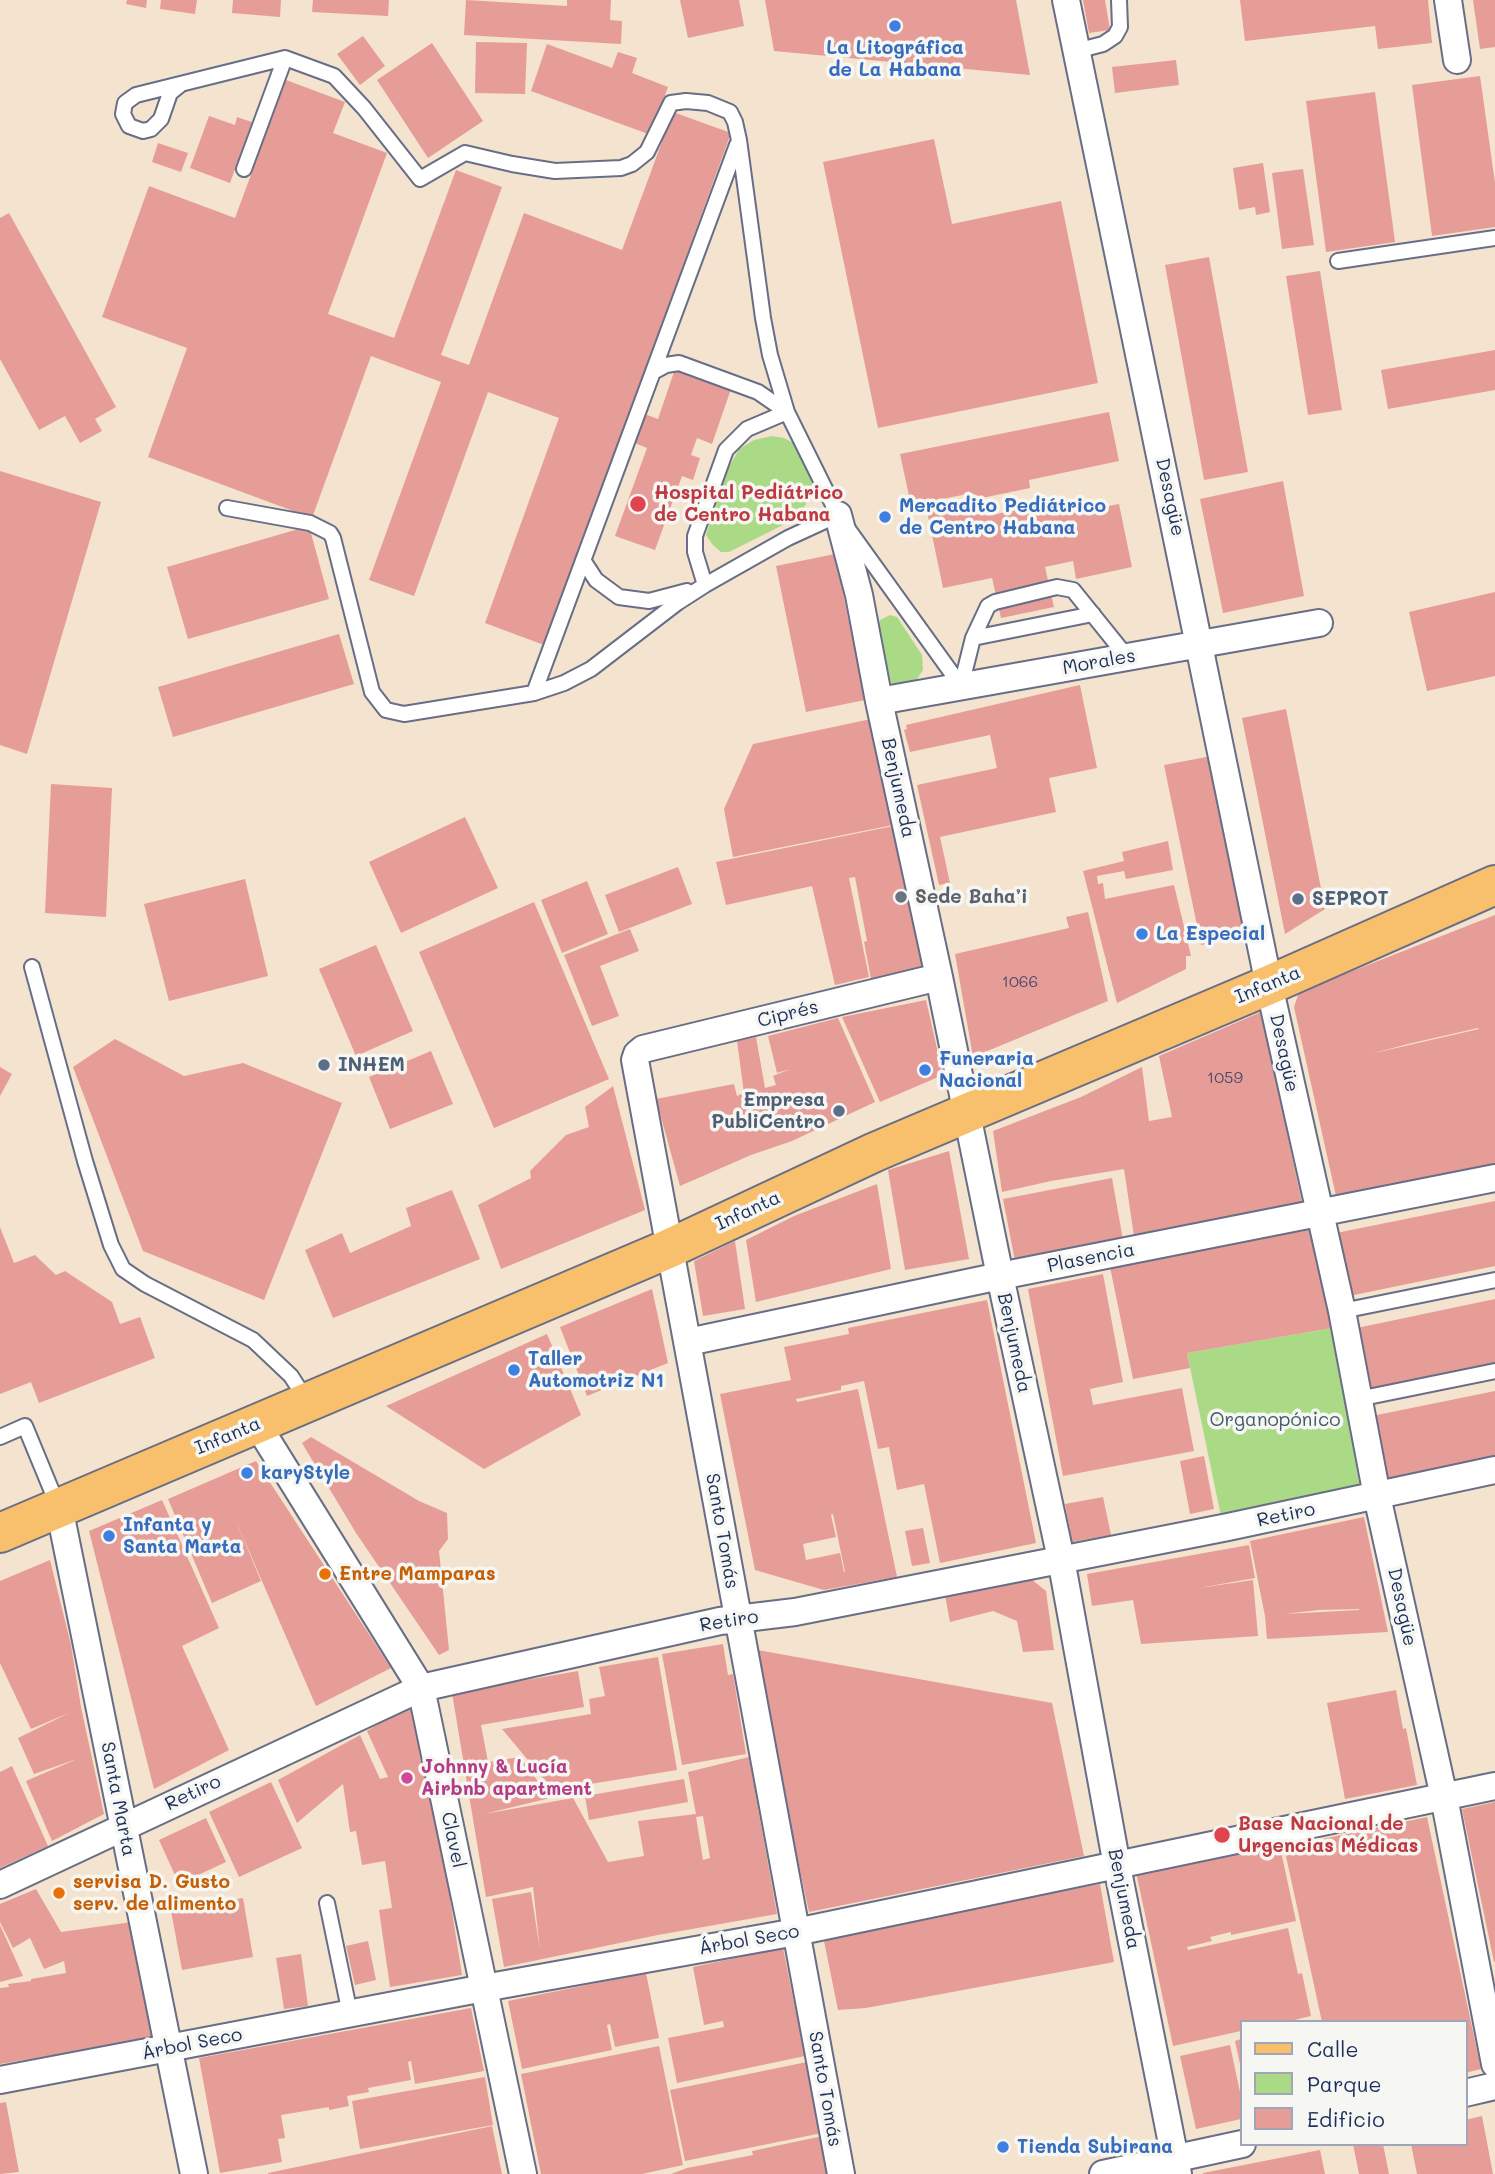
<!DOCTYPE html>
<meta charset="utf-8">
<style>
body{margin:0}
#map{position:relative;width:1495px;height:2174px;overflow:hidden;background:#f4e3ce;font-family:Mali,sans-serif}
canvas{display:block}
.legend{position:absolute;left:1240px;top:2020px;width:228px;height:126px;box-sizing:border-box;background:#f6f6f2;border:2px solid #9ea6b7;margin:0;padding:9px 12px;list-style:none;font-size:21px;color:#1b2f5e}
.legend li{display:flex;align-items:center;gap:14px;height:35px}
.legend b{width:35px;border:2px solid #9ea6b7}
</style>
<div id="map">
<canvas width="1495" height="2174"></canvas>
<ul class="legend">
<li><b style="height:9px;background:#f8bf6c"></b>Calle</li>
<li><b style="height:19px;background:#abda87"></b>Parque</li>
<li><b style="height:19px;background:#e69d97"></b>Edificio</li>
</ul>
</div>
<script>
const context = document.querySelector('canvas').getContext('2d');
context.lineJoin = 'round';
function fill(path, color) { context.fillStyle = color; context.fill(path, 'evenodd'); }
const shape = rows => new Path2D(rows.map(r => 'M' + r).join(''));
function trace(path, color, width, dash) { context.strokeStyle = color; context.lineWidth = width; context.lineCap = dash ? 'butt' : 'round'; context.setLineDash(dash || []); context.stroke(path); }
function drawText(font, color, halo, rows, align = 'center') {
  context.font = font + ' Mali,sans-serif'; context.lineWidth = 7; context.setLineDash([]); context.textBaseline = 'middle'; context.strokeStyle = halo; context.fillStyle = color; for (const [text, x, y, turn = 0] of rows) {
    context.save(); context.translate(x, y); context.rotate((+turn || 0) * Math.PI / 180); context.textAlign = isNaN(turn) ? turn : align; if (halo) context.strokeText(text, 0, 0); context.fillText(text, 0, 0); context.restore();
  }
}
fill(shape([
 [772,436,784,438,795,444,811,477,813,492,803,509,789,522,729,552,721,552,712,544,706,535,726,473,739,449,754,440],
 [890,615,897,617,922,655,923,670,915,682,893,685,891,682,878,626,880,620],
 [1332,1328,1360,1488,1221,1516,1187,1353]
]), '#abda87');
fill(shape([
 [127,0,147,0,146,8,126,4],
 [161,0,197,0,195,14,160,9],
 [233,0,281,0,280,17,232,13],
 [313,0,389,0,388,16,312,12],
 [466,0,567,6,567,0,611,0,610,20,622,21,621,44,464,35],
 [680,0,739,0,744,26,688,38],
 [765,0,1016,0,1030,75,774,51],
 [1083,0,1105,0,1110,30,1089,33],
 [1240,0,1428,0,1432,43,1378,49,1375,26,1245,41],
 [1473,0,1495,0,1495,47,1480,49],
 [363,36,385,66,360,85,337,54],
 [476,42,527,43,525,94,475,93],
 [432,43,483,121,428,158,377,80],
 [547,44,612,68,618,52,637,58,632,73,668,87,651,135,531,91],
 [1176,60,1179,85,1115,93,1112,67],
 [1480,76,1495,183,1495,227,1432,236,1412,85],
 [286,80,345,102,333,133,387,153,328,314,394,338,456,170,502,187,441,355,469,365,524,213,622,250,673,112,731,133,631,409,658,419,675,369,731,389,712,444,697,438,691,455,700,458,693,480,682,476,655,550,615,536,647,448,620,437,544,645,485,623,559,418,488,392,414,596,369,580,441,382,371,356,312,518,148,457,187,348,102,317,149,186,235,218],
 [1375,92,1395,242,1326,252,1306,101],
 [209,116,235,125,237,117,252,122,230,183,190,168],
 [934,139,952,224,1061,201,1098,383,878,428,823,162],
 [158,143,188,153,181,172,152,162],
 [1263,163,1270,212,1256,215,1255,207,1239,210,1233,168],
 [1303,169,1314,245,1282,249,1272,173],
 [9,213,116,407,95,419,102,431,80,443,65,416,39,430,0,359,0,218],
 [1209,257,1248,472,1204,480,1165,265],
 [1320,271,1342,410,1308,415,1286,276],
 [1495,350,1495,390,1388,409,1381,370],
 [1109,412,1119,461,1029,480,1030,488,982,498,986,516,1071,499,1073,513,1119,504,1132,567,1076,579,1073,561,1045,567,1054,607,1001,618,992,578,943,588,927,511,974,501,973,493,911,505,900,454],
 [0,471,101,502,27,754,0,745],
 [1283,481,1304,596,1223,613,1200,499],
 [309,526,329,599,188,639,167,567],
 [835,554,865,700,806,712,776,566],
 [1495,592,1495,676,1427,691,1409,612],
 [339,634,354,684,173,737,158,687],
 [1080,685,1097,768,1049,778,1056,812,940,837,950,883,939,885,917,785,997,768,990,735,910,752,904,730,907,729,906,725],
 [1286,709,1325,909,1285,934,1242,718],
 [871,719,893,825,733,857,724,809,753,744],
 [1217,755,1253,934,1201,945,1164,765],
 [51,784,112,788,106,917,45,913],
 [465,817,498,888,401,933,369,862],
 [893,826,922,968,871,979,864,942,867,941,855,877,849,878,869,977,835,985,812,886,726,905,716,862],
 [1168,841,1173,870,1126,879,1124,871,1097,876,1098,884,1103,883,1105,899,1174,885,1191,956,1186,956,1186,969,1117,1003,1083,871,1124,861,1122,852],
 [678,867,692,904,619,932,605,895],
 [245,879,268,976,169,1001,144,904],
 [587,881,608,934,562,953,541,900],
 [534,902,609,1079,494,1128,419,952],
 [1088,912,1108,1001,973,1057,955,954,1069,928,1066,917],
 [1495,915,1495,1164,1336,1196,1294,1007,1299,992],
 [1478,1028,1479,1029,1370,1054,1408,1044],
 [630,929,639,951,600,966,619,1016,592,1026,564,955],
 [376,945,413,1031,356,1056,319,969],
 [926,1000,943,1075,880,1102,842,1017],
 [1261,1012,1302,1203,1134,1236,1124,1169,1051,1181,1002,1192,993,1131,1081,1097,1142,1067,1149,1121,1172,1117,1159,1056],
 [838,1018,875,1102,792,1141,751,1155,680,1186,656,1099,734,1084,737,1096,744,1093,737,1041,756,1037,765,1088,776,1085,773,1076,790,1069,777,1073,768,1036],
 [115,1039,184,1076,243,1063,342,1103,264,1300,143,1251,73,1067],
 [431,1051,453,1104,390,1129,369,1077],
 [0,1067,12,1074,0,1096],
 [613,1086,645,1210,501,1269,478,1205,531,1178,530,1171,566,1135,589,1127,585,1107],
 [949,1151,969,1259,905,1270,888,1170],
 [1112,1178,1123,1240,1015,1261,1003,1199],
 [877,1184,891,1269,756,1302,746,1240,794,1216],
 [452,1190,480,1259,333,1318,305,1250,342,1233,350,1253,411,1226,406,1208],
 [1495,1201,1495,1266,1349,1296,1336,1233],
 [1311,1220,1332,1328,1187,1353,1190,1368,1133,1379,1109,1262],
 [0,1227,14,1263,35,1255,56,1275,65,1271,112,1302,120,1324,140,1317,155,1358,39,1403,31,1382,0,1394],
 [735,1241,745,1309,703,1316,694,1261],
 [1103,1274,1123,1382,1090,1389,1093,1405,1182,1388,1194,1451,1063,1476,1028,1289],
 [652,1289,668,1363,587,1396,560,1327],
 [1495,1299,1495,1364,1369,1390,1357,1328],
 [987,1300,1036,1543,940,1563,924,1484,897,1490,889,1447,878,1449,864,1381,841,1386,841,1390,796,1399,797,1402,858,1389,897,1577,824,1590,755,1570,720,1394,791,1380,784,1347,849,1334,848,1328],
 [833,1514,845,1572,844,1572,840,1553,806,1560,803,1544,836,1537,831,1515],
 [547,1334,581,1415,484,1469,386,1406],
 [1495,1391,1495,1462,1386,1485,1372,1416],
 [311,1437,419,1501,447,1513,448,1539,439,1551,449,1650,439,1655,356,1533,302,1443],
 [1204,1456,1214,1509,1190,1514,1180,1461],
 [256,1461,391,1668,316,1706,233,1514,261,1581,212,1603,168,1499],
 [1103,1497,1111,1535,1072,1542,1065,1504],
 [162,1500,219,1628,182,1646,229,1750,154,1789,89,1531],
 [1364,1517,1388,1632,1267,1639,1265,1616,1250,1541],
 [1359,1609,1359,1610,1284,1614,1319,1610],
 [923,1528,930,1563,912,1566,905,1531],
 [1249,1545,1255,1578,1199,1588,1253,1580,1258,1636,1141,1644,1133,1600,1092,1606,1087,1574],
 [50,1560,71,1645,81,1707,104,1814,52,1841,26,1781,77,1759,34,1774,18,1738,69,1713,31,1729,0,1663,0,1581],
 [1031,1579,1046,1591,1054,1650,1023,1652,1017,1621,993,1611,950,1622,945,1595],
 [723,1644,728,1675,733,1674,746,1754,682,1765,662,1654],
 [752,1649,1052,1703,1084,1856,809,1912],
 [658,1657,677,1770,553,1790,502,1729,591,1714,589,1699,605,1696,599,1667],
 [578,1671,584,1707,481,1725,488,1762,520,1757,550,1798,484,1814,573,1798,608,1862,644,1856,638,1821,696,1814,688,1772,749,1757,777,1914,658,1935,504,1967,492,1899,531,1892,540,1950,533,1887,486,1897,452,1693],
 [703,1816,710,1858,703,1860,696,1817],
 [1396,1690,1403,1729,1406,1728,1417,1785,1345,1799,1327,1703],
 [414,1701,430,1771,462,1975,390,1987,379,1910,392,1908,385,1861,362,1865,356,1831,350,1832,343,1784,297,1823,278,1780,360,1735,380,1779,388,1777,367,1731],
 [12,1766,48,1846,0,1868,0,1772],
 [684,1779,688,1802,589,1820,585,1796],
 [271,1782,302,1848,239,1877,209,1812],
 [1495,1802,1495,1962,1494,1962,1462,1809],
 [1427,1817,1481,2069,1465,2073,1465,2022,1322,2022,1284,1847],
 [206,1818,226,1862,179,1884,159,1840],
 [1279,1842,1296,1921,1231,1935,1231,1932,1210,1937,1212,1941,1187,1947,1188,1950,1288,1928,1298,1974,1302,1973,1311,2016,1286,2022,1241,2022,1241,2031,1173,2046,1136,1872],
 [1100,1884,1114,1962,866,2008,838,2010,823,1936],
 [36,1889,61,1932,132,1922,154,2039,0,2064,0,1988,9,1987,8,1984,31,1981,31,1979,66,1973,64,1961,44,1969,30,1938,13,1948,0,1922,0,1904],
 [243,1898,253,1957,182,1970,171,1911],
 [0,1925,23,1976,0,1982],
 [368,1941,376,1980,355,1985,346,1946],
 [783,1948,805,2056,677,2083,668,2038,724,2027,723,2021,704,2025,693,1967],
 [301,1954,308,2006,284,2009,276,1958],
 [646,1973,659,2038,615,2047,610,2024,607,2025,612,2050,522,2069,508,2001],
 [471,2008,484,2071,415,2084,411,2061,408,2062,411,2080,368,2088,369,2092,347,2096,349,2106,329,2110,329,2107,281,2115,285,2138,278,2139,282,2162,220,2173,199,2058],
 [1241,2039,1241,2064,1240,2064,1235,2041],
 [1230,2045,1241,2097,1241,2119,1196,2129,1180,2056],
 [659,2046,683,2165,642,2174,541,2174,521,2074],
 [807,2062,822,2133,685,2161,670,2090],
 [485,2077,493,2125,360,2149,352,2101],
 [6,2102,19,2172,0,2174,0,2103],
 [1482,2116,1493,2174,1417,2174,1411,2144,1465,2144,1465,2120],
 [492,2126,502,2174,268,2174,268,2173],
 [823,2136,831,2174,671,2174,687,2168,753,2155,752,2151],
 [1353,2144,1383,2144,1389,2174,1359,2174],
 [1320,2150,1325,2174,1203,2174,1203,2173]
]), '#e69d97');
const service = shape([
 [1076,51,1103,44,1115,36,1120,27,1119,0],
 [180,85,170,93,161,119,151,129,143,131,129,126,123,114,125,103,136,95,285,58,334,76,364,108,420,179,465,153,512,164,555,171,621,168,632,164,647,152,671,103,686,101,708,103,730,112,735,122,739,140,763,318,770,355,787,412,838,515,961,686],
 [244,169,285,58],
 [1338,261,1495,238],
 [653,372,666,365,679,363,758,392,787,412],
 [227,508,310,523,330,533,333,538,372,692,386,710,404,714,534,693,564,683,591,669,677,603,705,585,788,538,838,515],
 [583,560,596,580,619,597,649,601,687,591],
 [705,585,695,552,695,536,726,450,747,429,787,412],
 [973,638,1093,614],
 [961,686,973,638,988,606,995,602,1057,587,1073,590,1127,657],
 [534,693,737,145],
 [32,967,85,1161,111,1245,123,1269,145,1284,253,1340,291,1376,307,1401],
 [1342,1311,1495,1280],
 [1358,1399,1495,1371],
 [0,1437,25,1426,58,1506],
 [327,1903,350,2014]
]);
const minor = shape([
 [1066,0,1269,985,1342,1311,1377,1496,1444,1797,1495,2064],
 [1448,0,1457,60],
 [838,515,859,595,879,701,939,977,1000,1276,1061,1559,1117,1866,1178,2174],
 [879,701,1319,623],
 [688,1342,1000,1276,1495,1178],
 [257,1424,421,1688,523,2174],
 [59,1507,194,2174],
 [0,1885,421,1688,720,1621,795,1612,1228,1527,1495,1470],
 [0,2080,484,1988,796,1932,1495,1786],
 [1465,2093,1495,2086],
 [841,2174,635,1060,637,1054,643,1049,939,977],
 [1103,2174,1242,2144]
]);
const primary = shape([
 [0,1533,668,1249,875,1152,1269,985,1495,885]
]);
trace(service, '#676e85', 18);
trace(minor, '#676e85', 30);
trace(primary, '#676e85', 42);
trace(service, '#fff', 14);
trace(minor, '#fff', 26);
trace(primary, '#f8bf6c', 38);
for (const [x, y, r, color] of [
 [895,26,7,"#3f7fe0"],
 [638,504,9,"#e0444e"],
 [885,517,7,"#3f7fe0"],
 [901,897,7,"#6b7280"],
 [1298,899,7,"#5c6f8a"],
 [1142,934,7,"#3f7fe0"],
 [324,1065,7,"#5c6f8a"],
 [925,1070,7,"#3f7fe0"],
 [839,1111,7,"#5c6f8a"],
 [514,1370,7,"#3f7fe0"],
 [247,1473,7,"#3f7fe0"],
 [109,1536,7,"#3f7fe0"],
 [325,1574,7,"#e8710a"],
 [407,1778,7,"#d1479c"],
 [1222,1835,9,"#e0444e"],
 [59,1893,7,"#e8710a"],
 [1003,2147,7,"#3f7fe0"]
]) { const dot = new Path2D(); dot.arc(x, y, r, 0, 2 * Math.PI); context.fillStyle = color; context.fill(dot); trace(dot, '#f6f6f2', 2.5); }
drawText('16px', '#4e4a6c', null, [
 ["1066",1020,982],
 ["1059",1225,1078]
]);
drawText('bold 19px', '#366cbe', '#f6f6f2', [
 ["La Litográfica",895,48,"center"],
 ["de La Habana",895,70,"center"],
 ["Mercadito Pediátrico",899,506],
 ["de Centro Habana",899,528],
 ["La Especial",1156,934],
 ["Funeraria",939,1059],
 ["Nacional",939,1081],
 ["Taller",528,1359],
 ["Automotriz N1",528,1381],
 ["karyStyle",261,1473],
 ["Infanta y",123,1525],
 ["Santa Marta",123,1547],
 ["Tienda Subirana",1017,2147]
], 'left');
drawText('bold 19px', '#be3a42', '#f6f6f2', [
 ["Hospital Pediátrico",654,493],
 ["de Centro Habana",654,515],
 ["Base Nacional de",1238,1824],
 ["Urgencias Médicas",1238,1846]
], 'left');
drawText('19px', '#1b2f5e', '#f6f6f2', [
 ["Desagüe",1170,497,78],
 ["Morales",1099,662,-10],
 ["Benjumeda",898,788,78],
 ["Infanta",1268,985,-23],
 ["Ciprés",788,1014,-14],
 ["Desagüe",1284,1053,78],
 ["Infanta",748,1211,-25],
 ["Plasencia",1091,1258,-11],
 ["Benjumeda",1014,1343,78],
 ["Infanta",228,1436,-23],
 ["Retiro",1286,1515,-12],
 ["Santo Tomás",722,1531,80],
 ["Desagüe",1402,1607,78],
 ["Retiro",729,1621,-9],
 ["Retiro",193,1793,-25],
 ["Santa Marta",118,1799,79],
 ["Clavel",453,1840,78],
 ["Benjumeda",1124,1899,79],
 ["Árbol Seco",749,1940,-10],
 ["Árbol Seco",192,2044,-11],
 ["Santo Tomás",825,2089,80]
]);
drawText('bold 19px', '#5b616d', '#f6f6f2', [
 ["Sede Baha’i",915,897]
], 'left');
drawText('bold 19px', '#4e5e75', '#f6f6f2', [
 ["SEPROT",1312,899],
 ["INHEM",338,1065],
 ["Empresa",825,1100,"right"],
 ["PubliCentro",825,1122,"right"]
], 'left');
drawText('19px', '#3f5a68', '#f6f6f2', [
 ["Organopónico",1275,1420]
]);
drawText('bold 19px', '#c56008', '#f6f6f2', [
 ["Entre Mamparas",339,1574],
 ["servisa D. Gusto",73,1882],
 ["serv. de alimento",73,1904]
], 'left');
drawText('bold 19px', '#b23c85', '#f6f6f2', [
 ["Johnny & Lucía",421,1767],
 ["Airbnb apartment",421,1789]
], 'left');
</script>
